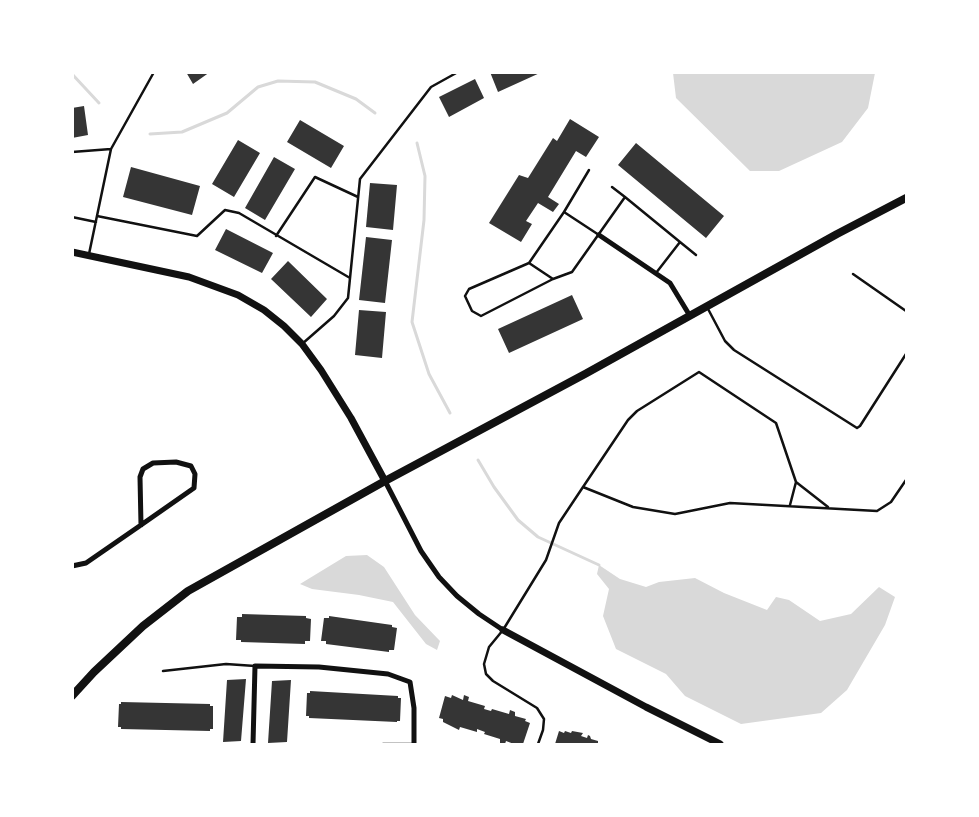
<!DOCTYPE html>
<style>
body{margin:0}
#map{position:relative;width:979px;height:817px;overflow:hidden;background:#fff;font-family:Helvetica,sans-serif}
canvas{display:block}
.frame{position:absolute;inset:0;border:74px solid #fff;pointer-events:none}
</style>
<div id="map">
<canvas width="979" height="817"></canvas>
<div class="frame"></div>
</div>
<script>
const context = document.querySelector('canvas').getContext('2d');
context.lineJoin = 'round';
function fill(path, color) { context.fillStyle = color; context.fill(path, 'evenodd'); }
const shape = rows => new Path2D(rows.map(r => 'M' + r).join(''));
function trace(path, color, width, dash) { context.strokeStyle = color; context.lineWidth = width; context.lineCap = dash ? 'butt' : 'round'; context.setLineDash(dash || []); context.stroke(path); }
fill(shape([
 [673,73,673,72,875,73,868,108,842,142,779,171,750,171,676,98],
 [367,555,384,567,415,615,440,641,437,650,426,644,393,602,359,595,312,589,300,584,346,556],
 [599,565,620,579,646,587,659,582,695,578,724,593,767,610,776,597,789,600,820,621,851,614,879,587,895,597,885,625,847,690,821,713,741,724,685,696,666,674,616,649,603,616,609,589,597,574]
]), '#d9d9d9');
trace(shape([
 [72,74,99,103],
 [150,134,182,132,227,113,258,87,278,81,315,82,356,99,375,113],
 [417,143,425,176,424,220,412,322,429,374,450,413],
 [478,460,494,487,518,520,538,537,599,565]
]), '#d9d9d9', 3);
fill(shape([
 [186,72,210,72,193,84],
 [490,72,542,72,498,92],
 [475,79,484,98,449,117,439,97],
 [84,106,88,135,72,138,72,108],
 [570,119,599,137,586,157,576,151,548,197,559,204,553,212,538,203,526,221,532,224,521,242,489,223,519,175,528,178,553,138,557,141],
 [300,120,344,146,331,168,287,142],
 [238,140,260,153,234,197,212,184],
 [636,143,724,216,706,238,618,165],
 [274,157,295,169,265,220,245,208],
 [131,167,200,186,192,215,123,197],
 [370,183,397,185,393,230,366,227],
 [226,229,273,253,262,273,215,250],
 [366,237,392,240,385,303,359,300],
 [288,261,327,299,311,317,271,279],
 [572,295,583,319,509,353,498,329],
 [359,310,386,312,382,358,355,355],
 [242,614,306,616,306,618,311,619,310,641,305,641,305,644,241,642,241,640,236,640,237,617,242,617],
 [329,616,392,625,392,627,397,628,394,650,389,650,389,652,326,644,326,641,321,641,324,618,329,618],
 [246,679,241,741,223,742,227,680],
 [291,680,287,742,268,743,272,681],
 [310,691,398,696,398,698,401,698,400,721,397,721,397,722,309,718,309,716,306,716,307,693,310,693],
 [452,695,463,700,464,695,469,697,468,701,485,706,484,709,491,711,492,709,509,714,510,710,515,712,515,716,526,719,525,721,530,723,523,744,518,743,517,744,514,744,506,741,505,744,500,743,500,739,484,734,485,732,477,729,477,732,460,727,459,730,443,722,443,719,439,718,445,696,451,698],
 [121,702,210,704,210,706,213,706,213,729,210,729,210,731,121,729,121,727,118,727,119,704,121,704],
 [559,731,564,733,565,731,571,733,572,731,583,733,581,736,587,738,588,735,590,736,591,739,598,741,598,744,555,744]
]), '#353535');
trace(shape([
 [72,152,111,149],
 [589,170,564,212,599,235],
 [612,187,625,197],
 [564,212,529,263,469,289,465,296,472,311,481,316,553,279,572,272,625,197,680,242,656,273],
 [97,216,197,236,225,210,239,213,350,278],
 [72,217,96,222],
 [276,236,315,177,358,197],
 [680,242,696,255],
 [89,254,111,149,154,72],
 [529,263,553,279],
 [853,274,906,311],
 [707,307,725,341,734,350,857,428,860,426,906,354],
 [302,344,334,316,348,298,360,179,431,87,458,72],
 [796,482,828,507],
 [583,487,628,420,637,411,699,372,776,423,796,482,790,505],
 [163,671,226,664,255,666],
 [383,744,414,744],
 [538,744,543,730,544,719,537,708,493,681,486,674,484,664,489,647,503,630,546,560,559,523,583,487,633,507,675,514,730,503,877,511,891,502,906,480]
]), '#111', 2.5);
trace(shape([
 [599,235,670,283,690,316],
 [385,481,421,551,439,577,457,596,479,614,503,630],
 [72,566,86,563,141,525,194,488,195,474,191,466,176,462,153,463,143,469,140,477,141,525],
 [253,744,255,666,319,667,388,674,410,682,414,708,414,744]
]), '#111', 5);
trace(shape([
 [72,252,189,277,238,295,264,310,284,326,302,344,321,370,351,418,385,481],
 [503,630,646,707,720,744]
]), '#111', 7);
trace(shape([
 [72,696,94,672,143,626,188,591,385,481,585,374,837,234,906,198]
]), '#111', 8);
</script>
